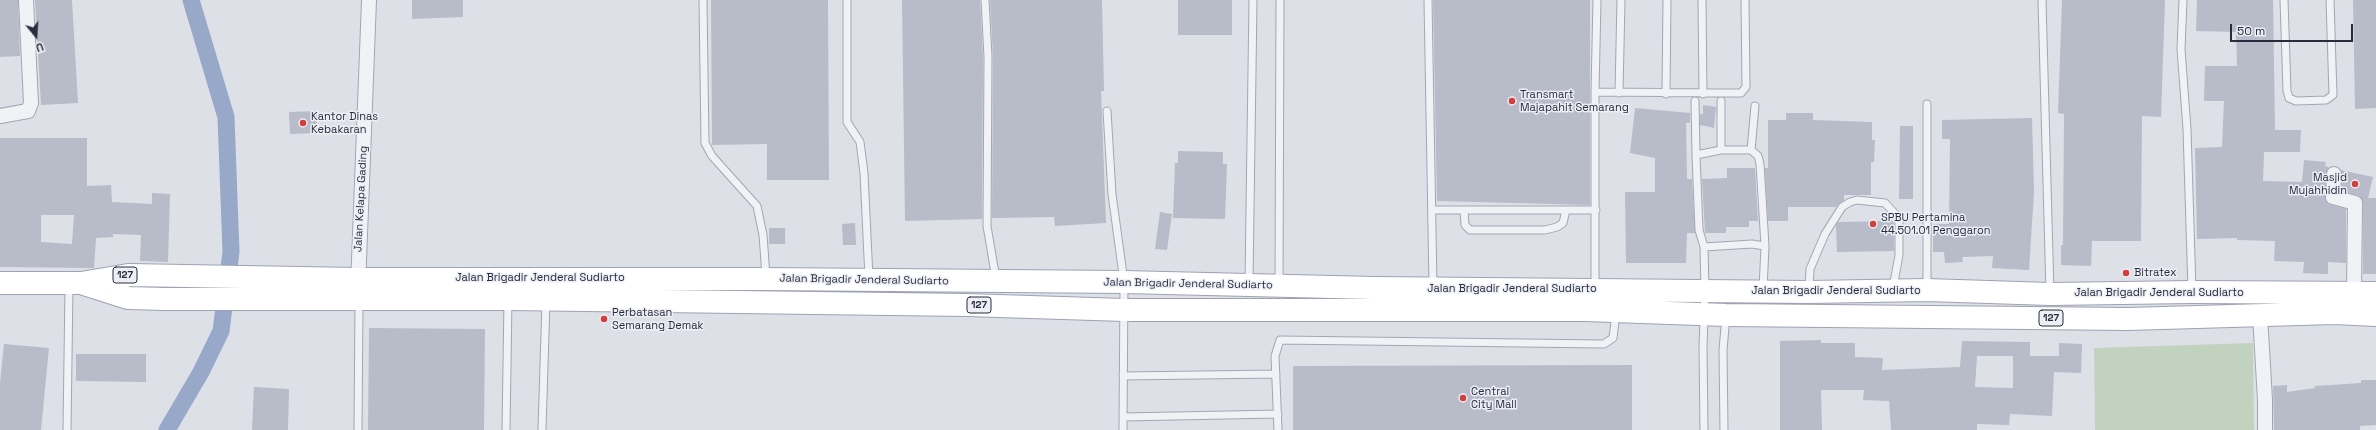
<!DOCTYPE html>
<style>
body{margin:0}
#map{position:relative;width:2376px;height:430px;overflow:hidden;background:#dee0e8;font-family:"Space Grotesk",sans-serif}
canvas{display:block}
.north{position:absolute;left:16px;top:16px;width:40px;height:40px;-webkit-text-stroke:3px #edeff5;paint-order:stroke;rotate:162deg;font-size:11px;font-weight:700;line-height:16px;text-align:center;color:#272c3f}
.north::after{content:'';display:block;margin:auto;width:14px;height:18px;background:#272c3f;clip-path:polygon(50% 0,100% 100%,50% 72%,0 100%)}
.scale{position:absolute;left:2230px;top:24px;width:123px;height:18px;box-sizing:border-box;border:2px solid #272c3f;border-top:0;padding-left:5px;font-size:12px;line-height:14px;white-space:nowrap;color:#272c3f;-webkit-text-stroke:3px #edeff5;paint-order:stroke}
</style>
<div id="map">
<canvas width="2376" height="430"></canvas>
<div class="north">U</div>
<div class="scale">50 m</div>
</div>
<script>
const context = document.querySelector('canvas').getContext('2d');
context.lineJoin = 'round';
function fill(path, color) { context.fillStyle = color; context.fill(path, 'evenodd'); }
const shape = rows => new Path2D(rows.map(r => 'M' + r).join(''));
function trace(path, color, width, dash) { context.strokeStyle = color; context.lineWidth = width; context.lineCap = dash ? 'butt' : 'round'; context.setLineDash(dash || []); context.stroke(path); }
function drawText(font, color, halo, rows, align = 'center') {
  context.font = font + ' "Space Grotesk",sans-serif'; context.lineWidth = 3; context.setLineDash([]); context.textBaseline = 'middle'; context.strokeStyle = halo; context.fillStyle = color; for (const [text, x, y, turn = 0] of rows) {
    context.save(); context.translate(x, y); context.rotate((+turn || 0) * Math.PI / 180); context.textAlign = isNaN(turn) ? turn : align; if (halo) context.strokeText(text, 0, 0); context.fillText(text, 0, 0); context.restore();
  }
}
fill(shape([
 [2253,343,2254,430,2095,430,2094,348]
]), '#c1d2bf');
trace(shape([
 [167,430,201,372,221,331,231,252,226,117,191,0]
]), '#97a8c9', 17);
fill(shape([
 [0,0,18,0,20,56,0,57],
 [35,0,72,0,78,103,41,105],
 [412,0,463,0,463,17,412,19],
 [711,0,828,0,829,180,767,180,767,144,712,145],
 [902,0,980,0,983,57,982,219,905,221],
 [990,0,1102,0,1104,91,1101,91,1106,223,1055,226,1054,217,992,218,993,57],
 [1178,0,1232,0,1232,35,1178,35],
 [1433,0,1590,0,1590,205,1437,201],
 [2062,0,2165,0,2161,117,2142,116,2141,241,2092,241,2091,266,2061,265,2061,245,2063,245,2064,114,2058,113],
 [2197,0,2273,0,2275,130,2301,130,2300,152,2264,152,2263,181,2302,182,2304,160,2326,162,2325,166,2329,167,2326,174,2325,197,2328,204,2346,209,2346,263,2328,262,2328,274,2303,273,2304,262,2274,261,2275,241,2237,240,2237,238,2197,239,2195,148,2222,147,2224,101,2204,101,2205,66,2237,66,2236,32,2196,31],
 [2353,0,2376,0,2376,108,2355,109],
 [1703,105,1716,107,1714,128,1700,125,1700,114,1703,114],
 [1635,108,1690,113,1690,123,1686,123,1687,179,1692,179,1695,233,1687,233,1686,263,1626,263,1625,192,1655,192,1655,158,1630,153],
 [317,111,317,133,290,134,289,112],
 [1786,113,1813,113,1813,120,1872,122,1872,140,1875,140,1874,162,1871,162,1871,195,1844,195,1844,200,1836,207,1788,207,1788,221,1768,221,1765,168,1768,168,1768,120,1786,120],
 [2032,118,2034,193,2029,270,1992,268,1993,256,1962,257,1963,262,1945,263,1944,252,1933,252,1933,224,1949,224,1950,139,1942,139,1942,120],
 [1900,126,1913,126,1913,199,1899,199],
 [0,138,87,138,87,186,111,185,112,202,152,204,152,193,170,194,168,262,140,261,141,235,113,234,113,237,96,238,94,268,0,267],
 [41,215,74,215,72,244,41,242],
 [1178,151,1223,152,1223,164,1227,164,1225,219,1173,218,1175,163,1178,163],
 [1727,168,1755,168,1758,221,1749,221,1749,227,1726,227,1726,233,1705,233,1702,179,1727,178],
 [2341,170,2373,177,2368,198,2376,198,2376,274,2363,274,2363,203,2360,196,2342,191],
 [1160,212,1172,214,1167,250,1155,249],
 [1894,221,1894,251,1837,252,1836,225,1838,222],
 [855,223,856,245,843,245,842,224],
 [769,228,785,228,785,244,769,244],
 [369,328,485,329,484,430,368,430],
 [1821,340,1821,343,1855,343,1855,357,1883,358,1882,370,1960,367,1962,341,2030,342,2030,356,2059,356,2059,343,2082,344,2081,373,2054,372,2052,416,2010,414,2009,425,1977,424,1977,430,1891,430,1889,401,1863,400,1864,390,1821,390,1822,430,1780,430,1780,341],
 [1977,356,2013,356,2013,388,1975,387],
 [4,344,49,348,41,430,0,430,0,383],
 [76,354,146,354,146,382,76,381],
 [1632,365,1632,430,1293,430,1293,366],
 [2361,380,2376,380,2376,425,2360,426,2360,430,2274,430,2273,386,2287,385,2287,392,2315,388,2315,386,2361,383],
 [254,387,289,389,288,430,252,430]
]), '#b8bbc8');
const service = shape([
 [703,0,705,143,712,156,757,206,763,235,766,276],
 [847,0,847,122,860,142,864,173,869,278],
 [985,0,988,57,987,226,996,279],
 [1428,0,1433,286],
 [1702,0,1703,94],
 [2042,0,2050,292],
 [2183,0,2181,49,2187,129,2192,290],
 [2284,0,2287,91,2289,98,2296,101,2326,100,2333,95,2330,0],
 [1595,92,1741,93,1746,87,1745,0],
 [1619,93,1621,0],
 [1666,94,1667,0],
 [1695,101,1696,155],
 [1721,101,1721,150],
 [1107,111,1112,194,1124,282,1123,430],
 [1751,150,1755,106],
 [1433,210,1464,210],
 [1566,210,1563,223,1557,227,1545,230,1470,230,1465,225,1464,210,1596,210],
 [1704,247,1699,230,1696,155,1721,150,1751,150,1758,156,1760,164,1765,246],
 [1249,282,1253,0],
 [1279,284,1280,0],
 [1595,287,1595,92,1597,0],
 [1927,288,1927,104],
 [1809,290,1810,269,1825,234,1842,207,1850,202,1857,200,1885,203,1899,218,1899,255,1893,288],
 [1123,376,1276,374],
 [1123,417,1278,414],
 [67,430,69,286],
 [358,430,359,302],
 [506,430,508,300],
 [542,430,546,302],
 [1278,430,1275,356,1280,340,1604,344,1613,338,1616,313],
 [1704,430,1703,347,1705,290,1704,247,1752,244,1765,246,1763,290],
 [1724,430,1723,350,1726,316]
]);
const minor = shape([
 [0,116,28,111,31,103,26,0],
 [2334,174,2333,197,2355,203,2354,293],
 [358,287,369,0],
 [2260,315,2265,400,2265,430]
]);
const primary = shape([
 [0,283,81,283,128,275,357,279,766,279,1124,282,1374,288,1809,292,1927,290,2050,294,2192,292,2376,293],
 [84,284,128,298,165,299,508,299,967,305,1125,310,1585,310,1726,315,2128,319,2334,313,2376,315]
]);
trace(service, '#a3a6b2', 9);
trace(minor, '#a3a6b2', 16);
trace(primary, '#9da2b4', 24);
trace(service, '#f0f2f6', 7);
trace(minor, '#f0f2f6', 14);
trace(primary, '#fff', 22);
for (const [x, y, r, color] of [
 [1512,101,4,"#d23e3e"],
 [303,123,4,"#d23e3e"],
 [2355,184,4,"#d23e3e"],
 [1873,224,4,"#d23e3e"],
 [2126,273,4,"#d23e3e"],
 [604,319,4,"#d23e3e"],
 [1463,398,4,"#d23e3e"]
]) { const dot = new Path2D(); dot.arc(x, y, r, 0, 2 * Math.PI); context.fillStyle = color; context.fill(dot); trace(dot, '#edeff5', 1.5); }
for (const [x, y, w] of [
 [125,275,24],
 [979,305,24],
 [2051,318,24]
]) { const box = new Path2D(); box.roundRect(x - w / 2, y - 8, w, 16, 3); context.fillStyle = '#edeff5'; context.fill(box); trace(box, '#272c3f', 1); }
drawText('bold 10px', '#272c3f', null, [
 ["127",125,275],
 ["127",979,305],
 ["127",2051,318]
]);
drawText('11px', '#272c3f', '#edeff5', [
 ["Transmart",1520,95],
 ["Majapahit Semarang",1520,108],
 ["Kantor Dinas",311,117],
 ["Kebakaran",311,130],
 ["Masjid",2347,178,"right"],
 ["Mujahhidin",2347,191,"right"],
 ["SPBU Pertamina",1881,218],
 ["44.501.01 Penggaron",1881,231],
 ["Bitratex",2134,273],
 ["Perbatasan",612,313],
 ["Semarang Demak",612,326],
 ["Central",1471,392],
 ["City Mall",1471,405]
], 'left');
drawText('11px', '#272c3f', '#edeff5', [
 ["Jalan Kelapa Gading",361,199,-87],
 ["Jalan Brigadir Jenderal Sudiarto",540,278],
 ["Jalan Brigadir Jenderal Sudiarto",864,280,1],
 ["Jalan Brigadir Jenderal Sudiarto",1188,284,1],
 ["Jalan Brigadir Jenderal Sudiarto",1512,289],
 ["Jalan Brigadir Jenderal Sudiarto",1836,291],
 ["Jalan Brigadir Jenderal Sudiarto",2159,293]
]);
</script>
